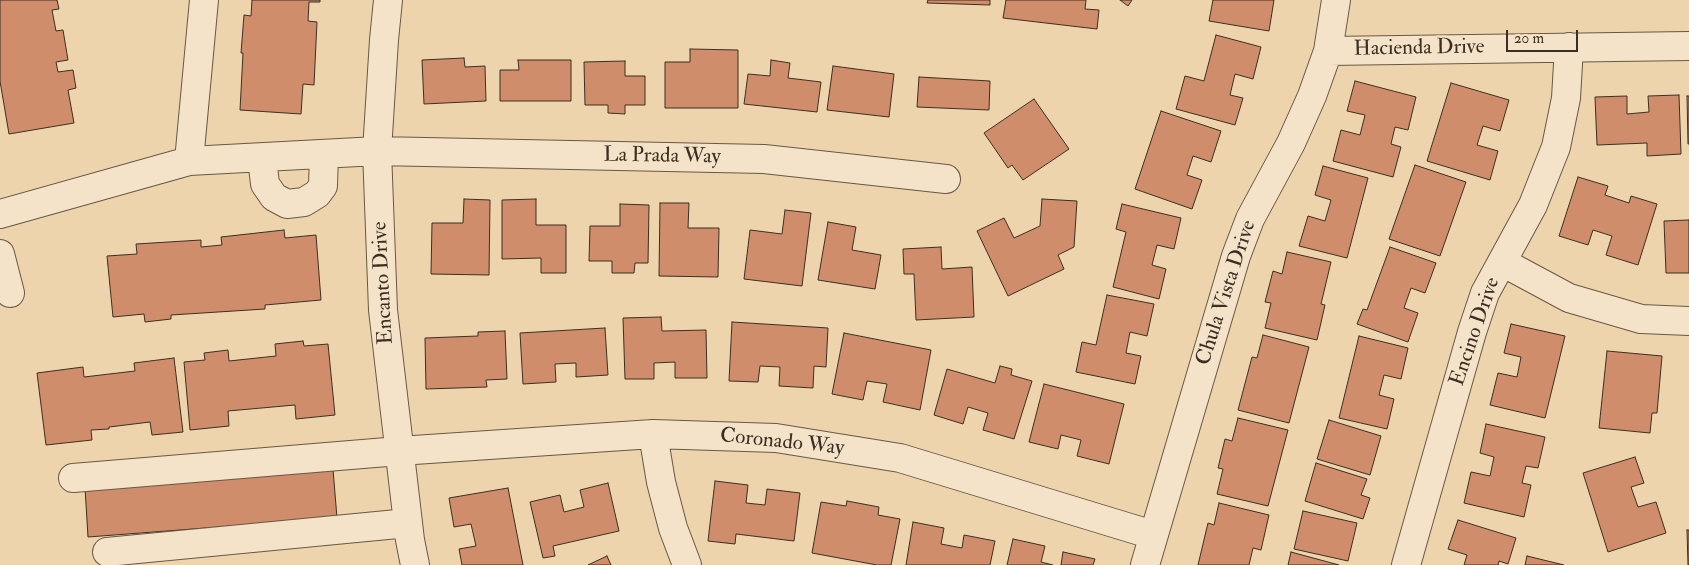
<!DOCTYPE html>
<style>
body{margin:0}
#map{position:relative;width:1689px;height:565px;overflow:hidden;background:#eed4ac;font-family:"IM FELL Double Pica",serif}
canvas{display:block}
.scale{position:absolute;left:1506px;top:30px;width:72px;height:22px;box-sizing:border-box;border:2px solid #3b2f23;border-top:0;padding-left:6px;font-size:15px;line-height:18px;white-space:nowrap;color:#3b2f23;-webkit-text-stroke:4px #f4e3c9;paint-order:stroke}
</style>
<div id="map">
<canvas width="1689" height="565"></canvas>
<div class="scale">20 m</div>
</div>
<script>
const context = document.querySelector('canvas').getContext('2d');
context.lineJoin = 'round';
function fill(path, color) { context.fillStyle = color; context.fill(path, 'evenodd'); }
const shape = rows => new Path2D(rows.map(r => 'M' + r).join(''));
function trace(path, color, width, dash) { context.strokeStyle = color; context.lineWidth = width; context.lineCap = dash ? 'butt' : 'round'; context.setLineDash(dash || []); context.stroke(path); }
function drawText(font, color, halo, rows, align = 'center') {
  context.font = font + ' "IM FELL Double Pica",serif'; context.lineWidth = 4.5; context.setLineDash([]); context.textBaseline = 'middle'; context.strokeStyle = halo; context.fillStyle = color; for (const [text, x, y, turn = 0] of rows) {
    context.save(); context.translate(x, y); context.rotate((+turn || 0) * Math.PI / 180); context.textAlign = isNaN(turn) ? turn : align; if (halo) context.strokeText(text, 0, 0); context.fillText(text, 0, 0); context.restore();
  }
}
const building = shape([
 [0,0,57,0,59,9,52,10,56,31,63,30,68,60,56,62,58,72,73,70,76,88,68,90,74,123,9,134,0,81,0,0],
 [252,0,320,0,320,2,309,2,308,21,317,22,314,85,303,84,301,114,240,110,243,53,241,53,244,15,251,16,252,0],
 [928,0,990,0,990,5,927,3,928,0],
 [1006,0,1086,0,1085,9,1099,10,1097,29,1003,18,1006,0],
 [1120,0,1132,0,1128,6,1120,0],
 [1213,0,1274,0,1269,31,1209,21,1213,0],
 [1216,35,1261,47,1253,79,1235,74,1230,95,1243,98,1235,125,1176,109,1185,76,1204,81,1216,35],
 [690,49,738,50,738,108,665,108,665,62,690,62,690,49],
 [464,58,465,67,485,66,486,101,424,104,422,60,464,58],
 [518,60,571,60,571,101,500,101,500,70,519,70,518,60],
 [771,60,790,63,788,78,821,82,817,112,744,104,748,74,770,76,771,60],
 [625,61,625,76,645,76,645,105,625,105,625,114,608,113,608,105,585,105,584,62,625,61],
 [833,66,894,74,889,117,827,110,833,66],
 [919,77,990,81,989,110,917,107,919,77],
 [1355,81,1416,97,1408,130,1395,127,1391,144,1401,147,1393,177,1333,161,1341,130,1360,135,1365,115,1347,111,1355,81],
 [1451,83,1509,100,1500,131,1483,126,1477,145,1498,151,1490,180,1427,161,1451,83],
 [1679,95,1681,154,1647,156,1647,143,1597,145,1595,97,1627,96,1627,114,1649,112,1648,96,1679,95],
 [1687,96,1689,96,1689,144,1688,144,1687,96],
 [1034,99,1069,149,1023,180,1012,165,1008,168,984,133,1034,99],
 [1161,111,1221,131,1211,162,1193,156,1187,175,1202,180,1192,209,1135,189,1161,111],
 [1415,165,1466,182,1440,256,1389,239,1415,165],
 [1323,166,1368,178,1347,258,1299,246,1308,216,1325,221,1331,200,1315,195,1323,166],
 [1578,177,1608,186,1605,195,1629,203,1631,196,1657,204,1638,265,1606,255,1612,236,1593,230,1588,245,1559,236,1578,177],
 [464,199,490,200,489,275,431,274,432,223,463,223,464,199],
 [536,199,536,225,566,225,566,273,541,273,541,258,502,259,502,200,536,199],
 [1042,199,1077,201,1074,247,1058,255,1064,269,1008,296,977,231,1004,218,1014,238,1040,226,1042,199],
 [660,203,689,203,688,228,719,228,718,277,659,276,660,203],
 [620,204,649,205,648,263,635,263,634,273,612,273,612,261,589,261,590,226,620,226,620,204],
 [1122,204,1181,218,1174,249,1157,245,1152,265,1166,269,1159,299,1113,287,1126,232,1116,229,1122,204],
 [785,210,811,213,802,286,744,279,750,230,782,234,785,210],
 [1689,220,1689,273,1666,273,1664,221,1689,220],
 [828,222,856,227,852,250,881,255,875,289,818,280,828,222],
 [284,230,285,238,316,235,321,300,265,305,265,309,171,315,171,319,145,322,144,314,113,317,107,256,137,254,136,244,201,240,201,247,222,245,221,237,284,230],
 [941,247,942,269,972,267,974,317,916,320,914,274,904,274,903,249,941,247],
 [1390,247,1436,263,1425,293,1411,288,1404,308,1418,313,1408,342,1357,324,1363,309,1367,310,1390,247],
 [1287,252,1331,262,1321,304,1325,305,1317,340,1265,328,1271,303,1265,302,1273,271,1282,274,1287,252],
 [1107,295,1154,304,1147,336,1130,332,1126,353,1141,356,1135,384,1076,372,1082,342,1096,345,1107,295],
 [661,317,662,331,706,330,707,378,675,378,675,362,654,363,654,379,625,379,623,318,661,317],
 [732,322,828,328,826,367,814,366,813,388,779,386,780,367,760,366,758,382,729,381,732,322],
 [1511,324,1565,336,1545,418,1490,405,1498,373,1517,377,1521,357,1504,353,1511,324],
 [605,328,608,375,576,377,576,363,555,364,556,382,523,384,520,333,605,328],
 [505,331,507,379,486,380,487,387,426,389,425,338,478,336,478,332,505,331],
 [844,333,931,350,920,410,883,402,887,384,867,381,863,400,832,394,844,333],
 [1263,335,1309,347,1289,423,1238,410,1252,357,1257,358,1263,335],
 [1359,336,1408,348,1401,379,1384,375,1379,395,1394,399,1387,429,1339,418,1359,336],
 [303,341,304,346,328,344,335,415,296,419,295,405,228,411,229,426,190,430,184,362,205,360,204,353,228,350,229,361,276,356,275,344,303,341],
 [1607,351,1662,356,1657,413,1652,413,1650,433,1599,428,1607,351],
 [174,358,183,432,152,435,150,422,109,427,109,429,91,430,92,440,46,445,37,373,83,367,84,377,135,371,134,363,174,358],
 [1000,366,1012,369,1011,375,1032,381,1014,439,983,430,988,413,968,407,963,424,934,415,947,369,995,383,1000,366],
 [1044,384,1124,404,1109,464,1077,456,1081,440,1061,435,1058,449,1029,442,1044,384],
 [1238,418,1288,430,1268,506,1217,494,1223,469,1218,468,1225,439,1232,441,1238,418],
 [1329,420,1381,436,1370,475,1317,459,1329,420],
 [1486,424,1545,437,1538,468,1526,466,1522,483,1531,485,1524,517,1464,503,1471,472,1490,476,1494,457,1480,453,1486,424],
 [1635,457,1644,483,1631,487,1638,507,1656,502,1666,533,1608,552,1583,473,1635,457],
 [1316,463,1367,479,1361,495,1370,498,1363,519,1305,501,1316,463],
 [333,469,337,518,88,537,85,488,333,469],
 [715,481,748,485,746,503,765,505,767,489,800,493,794,541,736,534,735,544,708,541,715,481],
 [608,483,619,531,553,546,555,556,543,558,530,502,560,495,564,512,584,507,580,490,608,483],
 [508,488,523,565,462,565,459,549,476,546,471,524,454,527,449,498,508,488],
 [847,501,879,507,878,515,900,519,891,565,877,565,812,553,821,502,846,506,847,501],
 [1219,503,1269,515,1261,550,1253,548,1249,565,1198,565,1208,523,1214,525,1219,503],
 [1303,511,1357,523,1348,561,1294,549,1303,511],
 [1458,520,1516,538,1508,564,1499,561,1498,565,1464,565,1467,555,1448,549,1458,520],
 [913,522,944,528,941,544,962,548,964,535,995,541,990,565,906,565,913,522],
 [1687,530,1689,530,1689,565,1688,565,1687,530],
 [1013,539,1045,546,1041,562,1053,565,1007,565,1013,539],
 [1063,552,1095,559,1093,565,1061,565,1063,552],
 [1291,552,1339,565,1288,565,1291,552],
 [607,556,611,565,588,565,607,556],
 [1527,556,1564,565,1525,565,1527,556]
]);
fill(building, '#cf8d6b');
trace(building, '#3b2f23', 1);
const minor = shape([
 [388,0,384,40,377,151,383,310,410,540,415,565],
 [1328,51,1689,46],
 [262,158,265,184,274,197,287,204,304,202,317,194,323,186,324,154],
 [189,161,377,151,764,159,946,179],
 [0,214,189,161,204,0],
 [0,254,10,293],
 [1502,262,1569,298,1641,319,1689,321],
 [653,434,661,482,673,528,687,565],
 [73,478,399,451,653,434,776,438,900,458,1153,535],
 [107,552,408,523],
 [1145,565,1236,256,1250,219,1291,143,1312,96,1328,51,1336,0],
 [1406,565,1472,332,1485,293,1533,205,1556,147,1566,98,1569,47]
]);
trace(minor, '#685845', 30);
trace(minor, '#f4e3c9', 28);
drawText('21px', '#3b2f23', '#f4e3c9', [
 ["Hacienda Drive",1419,49,-1],
 ["La Prada Way",662,157,1],
 ["Encanto Drive",384,283,-93],
 ["Chula Vista Drive",1227,293,-72],
 ["Encino Drive",1476,332,-71],
 ["Coronado Way",782,443,6]
]);
</script>
